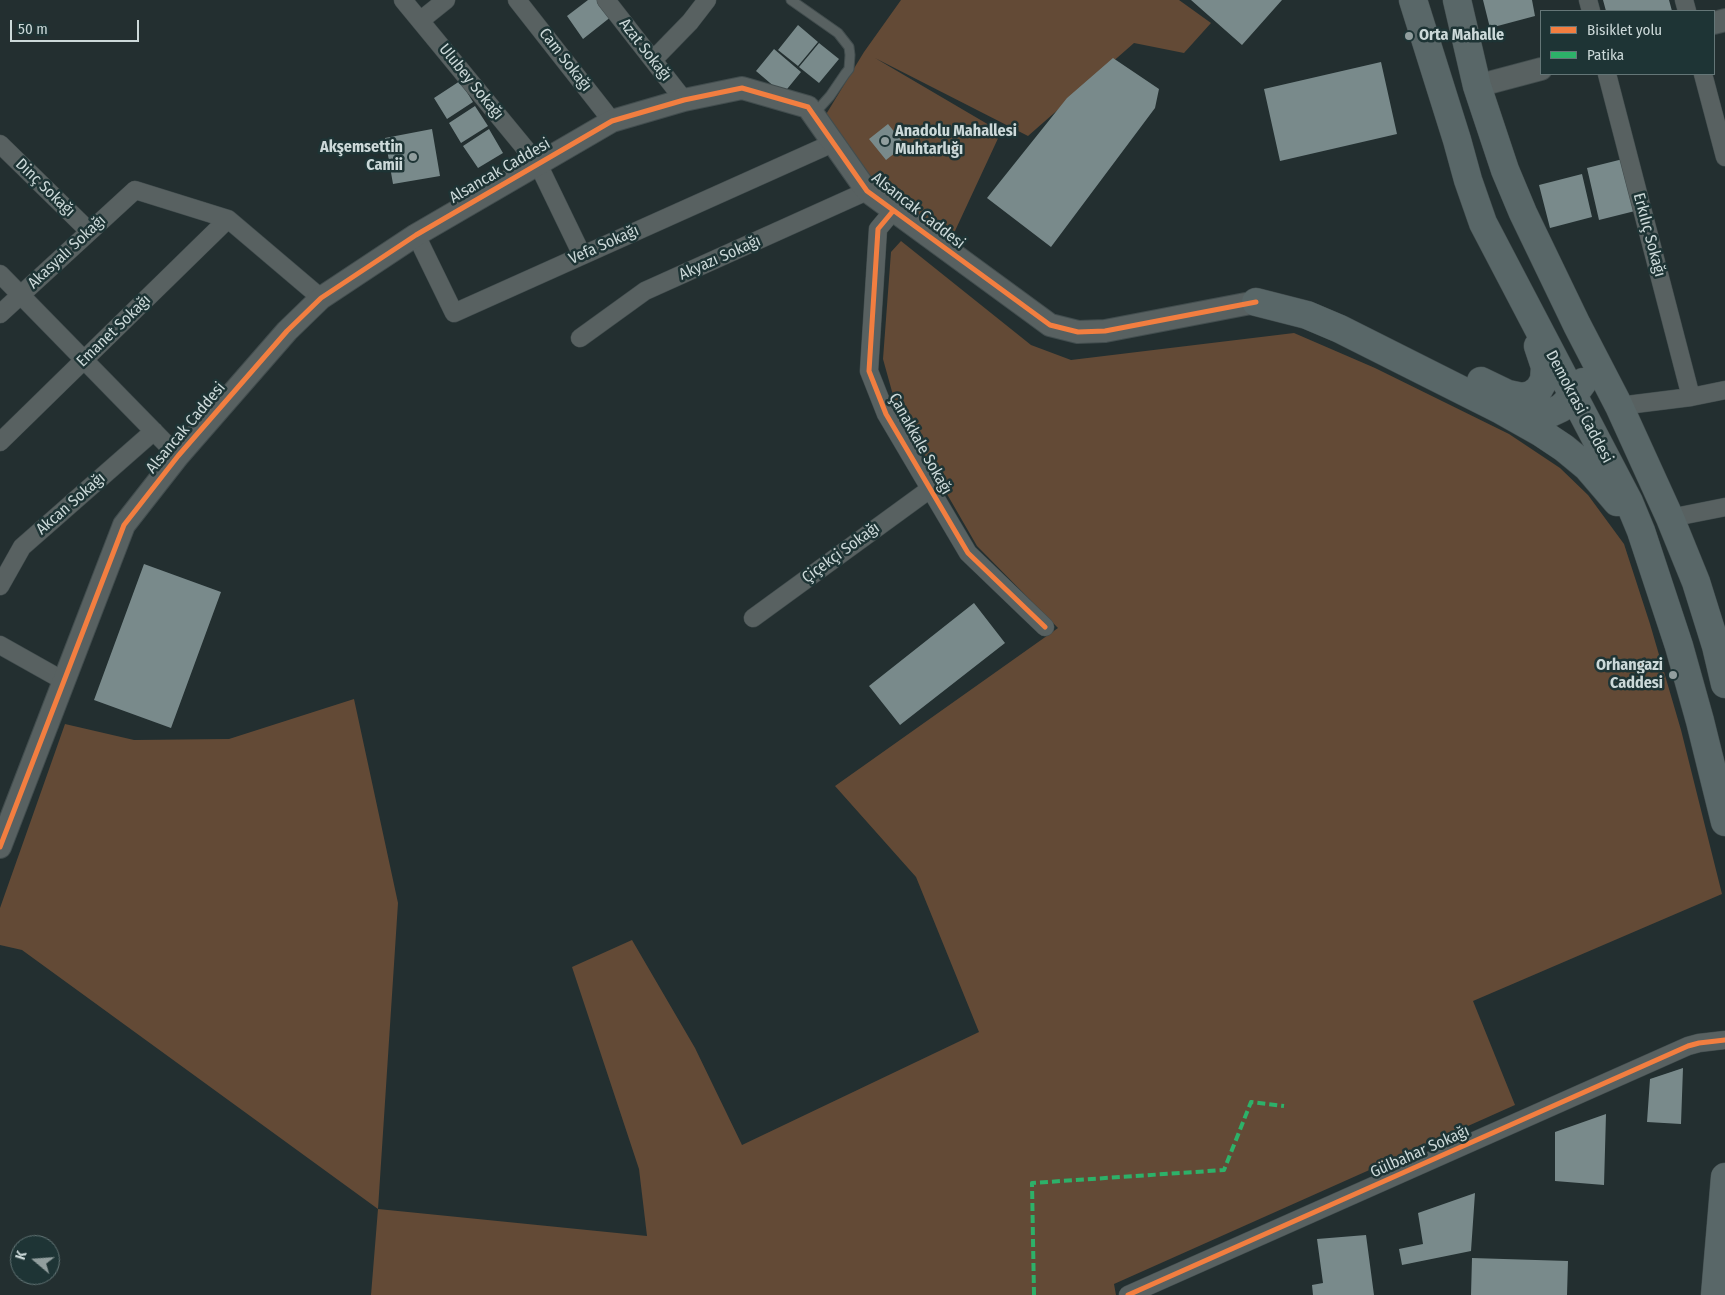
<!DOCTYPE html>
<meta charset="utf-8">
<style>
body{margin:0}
#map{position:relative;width:1725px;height:1295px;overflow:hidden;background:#232f30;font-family:"Fira Sans Condensed",sans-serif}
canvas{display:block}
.legend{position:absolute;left:1540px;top:10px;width:175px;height:65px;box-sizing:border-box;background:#1e3435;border:1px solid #647677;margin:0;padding:6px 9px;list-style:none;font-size:15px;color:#ccd9d9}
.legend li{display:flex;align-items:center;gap:10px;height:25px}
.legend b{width:25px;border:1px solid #647677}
.north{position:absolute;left:10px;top:1235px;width:50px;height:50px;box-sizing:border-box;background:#1e3435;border:1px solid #647677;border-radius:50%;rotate:288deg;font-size:14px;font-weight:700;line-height:20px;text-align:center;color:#ccd9d9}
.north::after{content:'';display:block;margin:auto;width:18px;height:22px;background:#919e9e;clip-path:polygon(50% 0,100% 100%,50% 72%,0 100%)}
.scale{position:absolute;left:10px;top:20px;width:129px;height:22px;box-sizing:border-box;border:2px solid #ccd9d9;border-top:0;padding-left:6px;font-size:15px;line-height:18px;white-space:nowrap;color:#ccd9d9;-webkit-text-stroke:4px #1e3435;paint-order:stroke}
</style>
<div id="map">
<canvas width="1725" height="1295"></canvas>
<ul class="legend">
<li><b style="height:6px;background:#f27e40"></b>Bisiklet yolu</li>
<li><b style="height:6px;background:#2db169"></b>Patika</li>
</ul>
<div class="north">K</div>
<div class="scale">50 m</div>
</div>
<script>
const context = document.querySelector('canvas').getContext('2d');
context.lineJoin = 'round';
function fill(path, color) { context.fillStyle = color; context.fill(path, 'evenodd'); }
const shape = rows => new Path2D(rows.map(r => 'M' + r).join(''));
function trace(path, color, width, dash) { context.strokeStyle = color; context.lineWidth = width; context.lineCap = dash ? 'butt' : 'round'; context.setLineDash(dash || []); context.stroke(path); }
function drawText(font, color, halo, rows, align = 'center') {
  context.font = font + ' "Fira Sans Condensed",sans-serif'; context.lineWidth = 5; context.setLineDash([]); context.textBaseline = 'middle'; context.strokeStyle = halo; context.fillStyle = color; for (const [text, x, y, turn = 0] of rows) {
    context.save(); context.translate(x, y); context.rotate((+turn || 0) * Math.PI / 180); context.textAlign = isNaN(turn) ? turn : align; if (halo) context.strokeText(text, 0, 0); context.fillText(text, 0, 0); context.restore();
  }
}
fill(shape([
 [901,0,1179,0,1211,23,1184,53,1134,43,1028,136,875,58,1001,132,948,246,873,182,825,116,864,52],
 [901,241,1031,345,1071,360,1294,333,1375,368,1509,434,1560,468,1588,495,1624,544,1650,624,1681,730,1722,894,1473,1001,1515,1105,1114,1284,1116,1295,371,1295,378,1209,22,950,0,945,0,908,65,724,134,740,229,739,354,699,398,903,378,1209,647,1236,639,1169,572,967,632,940,695,1048,742,1145,979,1032,916,877,835,786,1058,628,977,546,896,406,883,359,891,252]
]), '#634a36');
fill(shape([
 [588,0,600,0,612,16,583,39,567,16],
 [1191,0,1282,0,1242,45],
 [1483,0,1532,0,1535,16,1490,28],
 [1603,0,1669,0,1672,11,1606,11],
 [798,25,818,42,798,66,778,50],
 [819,43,839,59,819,83,799,67],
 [774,49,801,72,783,94,756,71],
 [1113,58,1159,89,1155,108,1051,247,987,198,1067,98],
 [1381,62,1397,134,1280,161,1264,89],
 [460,81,473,102,447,119,434,98],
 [475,106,488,126,461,143,449,123],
 [888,124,905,145,886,160,869,139],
 [432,129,440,176,393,184,385,138],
 [489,129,503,153,478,168,463,146],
 [1623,159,1635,211,1599,220,1587,168],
 [1582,174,1592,217,1550,228,1539,185],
 [144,564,221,592,171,728,94,700],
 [974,603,1005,643,900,725,869,686],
 [1683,1068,1681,1124,1647,1122,1650,1079],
 [1606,1114,1604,1185,1555,1181,1555,1132],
 [1475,1193,1471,1251,1402,1265,1399,1249,1423,1244,1418,1213],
 [1366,1235,1374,1295,1313,1295,1312,1285,1323,1283,1317,1239],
 [1472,1258,1568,1261,1567,1295,1471,1295]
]), '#798a8b');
const service = shape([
 [791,0,838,33,849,47,850,55,849,69,845,74,830,96,813,115]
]);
const minor = shape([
 [403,0,538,164,582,255],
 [517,0,612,121],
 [606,0,684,100],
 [1588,0,1591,11],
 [1684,0,1687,11],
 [421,20,446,0],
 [653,60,690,22,707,0],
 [1607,74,1691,397],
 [1703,74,1725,157],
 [0,144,89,231],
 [893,211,878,229,869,371,886,414,968,553,1045,627],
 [416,235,454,313,833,143],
 [0,274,178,456],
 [0,314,135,190,228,219,321,298],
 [580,338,645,291,867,191],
 [1619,406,1691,397,1725,390],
 [0,442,228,219],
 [1670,518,1725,507],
 [0,586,22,547,154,431],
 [753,618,930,489],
 [0,645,64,681],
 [1128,1295,1688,1046,1699,1043,1725,1040]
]);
const tertiary = shape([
 [1714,23,1725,20],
 [1477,86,1541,69],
 [0,847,124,525,178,456,287,331,321,298,416,235,612,121,684,100,742,88,808,107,867,191,1050,325,1078,332,1105,331,1256,302]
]);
const primary = shape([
 [1413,0,1457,140,1468,180,1483,223,1629,502,1641,531,1679,646,1700,721,1725,822],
 [1457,0,1477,86,1505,170,1523,213,1577,325,1619,406,1670,518,1696,582,1716,646,1725,684],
 [1256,302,1307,315,1340,329,1501,410,1540,432,1564,448,1587,467,1617,502],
 [1481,381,1508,394,1522,397,1531,395,1539,389,1544,380,1545,367,1538,346],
 [1513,412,1532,417,1546,415,1561,408,1573,396,1583,382],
 [1715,1295,1725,1177]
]);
trace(service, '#424d4e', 11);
trace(minor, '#424d4e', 19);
trace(tertiary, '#424d4e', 24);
trace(primary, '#424d4e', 29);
trace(service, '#586161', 9);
trace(minor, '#586161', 18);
trace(tertiary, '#586161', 22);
trace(primary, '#596768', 28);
trace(shape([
 [1034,1295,1032,1183,1224,1170,1251,1102,1284,1106]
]), '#2db169', 4, [8, 4]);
trace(shape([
 [893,211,878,229,869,371,886,414,968,553,1045,627],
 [0,847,124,525,178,456,287,331,321,298,416,235,612,121,684,100,742,88,808,107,867,191,1050,325,1078,332,1105,331,1256,302],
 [1128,1295,1688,1046,1699,1043,1725,1040]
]), '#f27e40', 5);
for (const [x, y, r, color] of [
 [1409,36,5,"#919e9e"],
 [885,141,5,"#919e9e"],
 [413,157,5,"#919e9e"],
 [1673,675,5,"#919e9e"]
]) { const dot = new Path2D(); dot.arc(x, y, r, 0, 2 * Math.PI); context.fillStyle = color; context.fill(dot); trace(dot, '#1e3435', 2); }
drawText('bold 16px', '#ccd9d9', '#1e3435', [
 ["Orta Mahalle",1419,36],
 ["Anadolu Mahallesi",895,132],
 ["Muhtarlığı",895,150],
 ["Akşemsettin",403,148,"right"],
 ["Camii",403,166,"right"],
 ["Orhangazi",1663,666,"right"],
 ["Caddesi",1663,684,"right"]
], 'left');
drawText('16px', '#ccd9d9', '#1e3435', [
 ["Azat Sokağı",645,50,52],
 ["Cam Sokağı",565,60,52],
 ["Ulubey Sokağı",471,82,51],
 ["Alsancak Caddesi",500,171,-30],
 ["Dinç Sokağı",45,188,44],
 ["Alsancak Caddesi",918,211,38],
 ["Erkılıç Sokağı",1649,235,75],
 ["Vefa Sokağı",604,245,-24],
 ["Akasyalı Sokağı",67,252,-43],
 ["Akyazı Sokağı",720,258,-24],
 ["Emanet Sokağı",114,331,-44],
 ["Demokrasi Caddesi",1579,407,62],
 ["Alsancak Caddesi",186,428,-50],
 ["Çanakkale Sokağı",920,444,61],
 ["Akcan Sokağı",71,504,-41],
 ["Çiçekçi Sokağı",841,553,-36],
 ["Gülbahar Sokağı",1420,1152,-24]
]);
</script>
